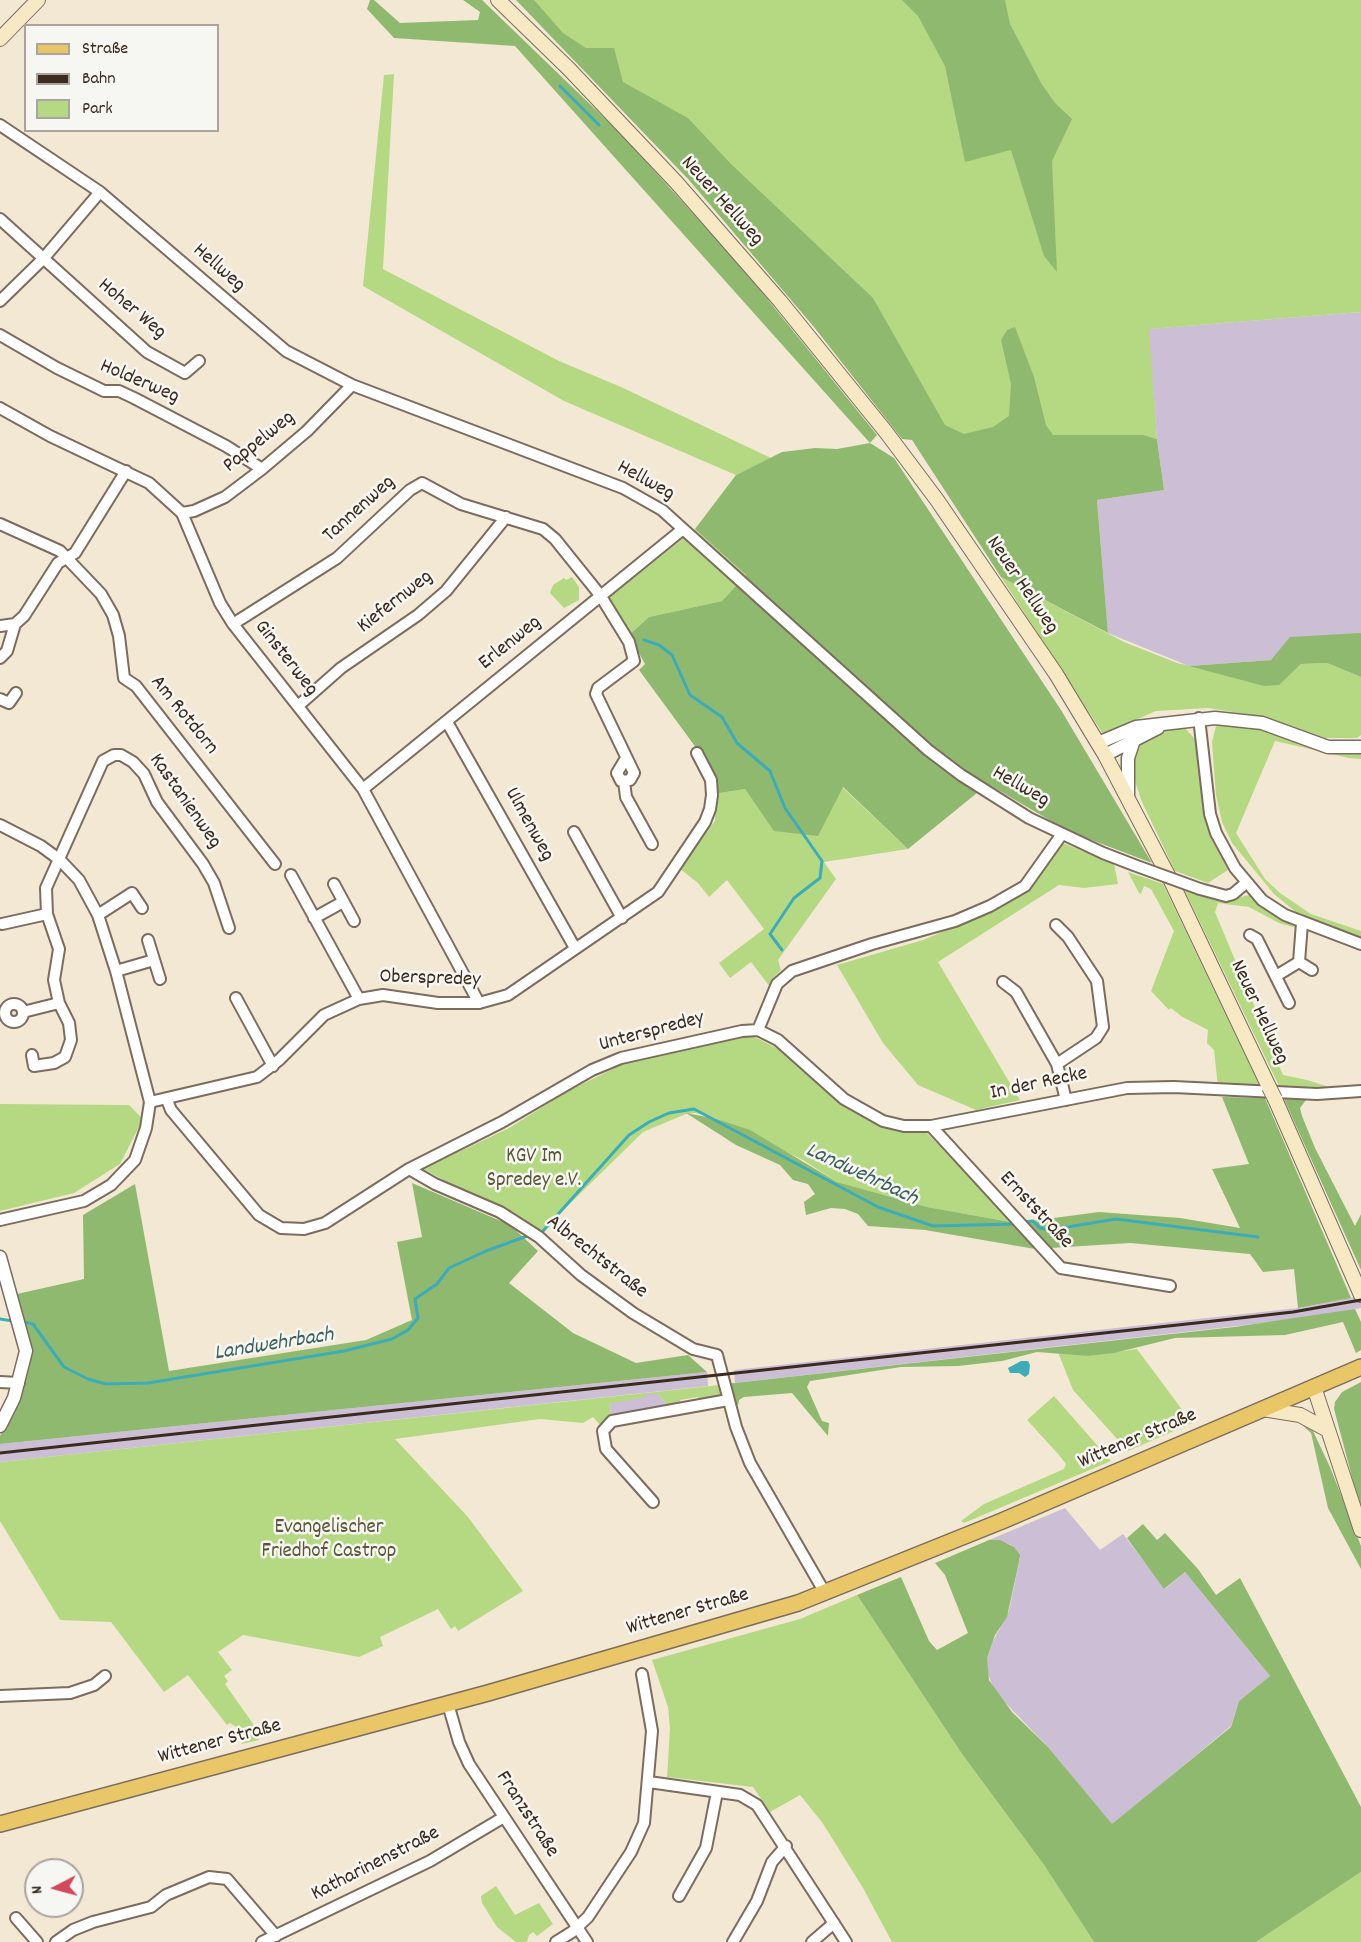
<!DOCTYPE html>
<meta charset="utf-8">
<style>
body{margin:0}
#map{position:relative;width:1361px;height:1942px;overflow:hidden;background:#f3e8d4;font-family:Dekko,sans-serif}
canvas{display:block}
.legend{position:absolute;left:24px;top:24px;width:195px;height:108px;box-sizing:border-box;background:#f6f6f2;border:2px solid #aba49d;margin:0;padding:8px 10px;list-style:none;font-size:18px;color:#3b2a1e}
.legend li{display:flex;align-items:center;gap:12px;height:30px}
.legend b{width:30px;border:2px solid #aba49d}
.north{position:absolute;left:24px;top:1858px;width:60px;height:60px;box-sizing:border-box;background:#f6f6f2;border:2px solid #aba49d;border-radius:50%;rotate:264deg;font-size:16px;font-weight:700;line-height:24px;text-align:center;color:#3b2a1e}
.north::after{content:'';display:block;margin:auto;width:21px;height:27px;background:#d1495b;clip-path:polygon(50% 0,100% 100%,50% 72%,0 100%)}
</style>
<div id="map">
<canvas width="1361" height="1942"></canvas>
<ul class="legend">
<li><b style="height:8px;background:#e9c769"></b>Straße</li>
<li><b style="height:8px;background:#3b2a1e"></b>Bahn</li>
<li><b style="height:16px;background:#b5d982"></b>Park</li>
</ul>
<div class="north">N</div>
</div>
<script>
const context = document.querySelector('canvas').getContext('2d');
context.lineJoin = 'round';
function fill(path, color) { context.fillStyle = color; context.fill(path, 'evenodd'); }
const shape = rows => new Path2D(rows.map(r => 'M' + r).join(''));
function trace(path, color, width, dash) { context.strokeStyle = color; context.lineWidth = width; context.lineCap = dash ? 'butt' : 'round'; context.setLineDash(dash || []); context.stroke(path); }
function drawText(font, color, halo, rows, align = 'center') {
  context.font = font + ' Dekko,sans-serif'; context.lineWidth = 5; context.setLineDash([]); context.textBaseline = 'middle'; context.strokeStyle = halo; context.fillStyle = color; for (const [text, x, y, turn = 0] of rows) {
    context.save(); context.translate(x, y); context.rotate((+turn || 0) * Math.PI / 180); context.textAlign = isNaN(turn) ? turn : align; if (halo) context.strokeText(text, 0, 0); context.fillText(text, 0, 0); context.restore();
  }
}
fill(shape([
 [1361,312,1361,634,1271,660,1189,666,1108,633,1097,500,1164,490,1157,438,1148,329],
 [1361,1296,1361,1308,1307,1318,735,1383,734,1370,1298,1308],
 [707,1372,708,1386,0,1462,0,1444],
 [646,1394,658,1394,668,1406,612,1418,609,1404],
 [1065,1508,1100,1550,1123,1534,1165,1589,1185,1572,1270,1676,1239,1701,1231,1726,1112,1825,1048,1747,995,1692,987,1671,987,1658,992,1643,1009,1611,1020,1558,1014,1547,1009,1544,989,1540]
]), '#ccbed4');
fill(shape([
 [525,0,1361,0,1361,312,1149,329,1157,439,1144,435,909,435,689,168],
 [394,74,383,269,559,361,621,387,771,458,736,475,564,401,363,286,384,75],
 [695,529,746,575,722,601,649,617,629,635,608,598],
 [572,577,579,587,579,600,564,608,550,593,553,585,564,578,566,580],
 [1001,577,1124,642,1177,663,1279,684,1301,664,1327,663,1361,677,1361,735,1357,738,1326,738,1296,730,1263,717,1208,708,1156,711,1103,734],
 [1220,725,1253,726,1326,751,1344,754,1361,753,1361,759,1349,758,1275,741,1236,833,1265,879,1280,893,1311,914,1361,931,1361,937,1297,913,1274,894,1232,843,1222,822,1216,795,1212,742,1216,726],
 [1184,727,1195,739,1204,811,1211,835,1228,870,1208,883,1175,871,1142,802,1132,773,1131,762,1139,742,1166,728],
 [842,787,908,849,824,862,836,879,778,960,781,970,773,978,770,987,751,962,730,978,719,963,764,929,727,880,709,897,698,883,679,868,715,821,714,794,745,789,775,831],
 [1063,843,1114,864,1118,884,1084,888,1059,885,938,962,1020,1100,976,1110,918,1085,883,1043,837,965,923,940,968,921,1031,884],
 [1128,872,1163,884,1261,1088,1218,1087,1214,1050,1207,1043,1208,1030,1181,1016,1171,1008,1169,1010,1151,991,1174,931,1151,889,1144,886,1141,894,1139,893],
 [1185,891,1222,901,1249,895,1296,928,1279,923,1249,907,1218,903,1215,912,1283,1075,1307,1080,1326,1086,1326,1089,1280,1088],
 [751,1035,784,1052,845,1105,865,1117,885,1126,924,1130,1016,1223,926,1207,837,1182,803,1160,718,1119,695,1113,686,1114,643,1132,541,1232,423,1169,509,1128,568,1091,623,1064],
 [0,1104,129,1105,143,1119,120,1164,74,1193,0,1211],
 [1137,1349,1192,1423,1128,1451,1073,1390,1058,1352,1088,1356],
 [720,1385,720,1398,703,1401,697,1397,680,1400,683,1404,668,1406,658,1394,646,1394,644,1397,609,1404,612,1418,602,1427,593,1417,583,1423,540,1419,395,1439,468,1517,523,1591,458,1631,455,1626,451,1629,438,1609,380,1637,383,1646,359,1657,243,1635,218,1652,232,1670,224,1676,228,1681,225,1684,256,1728,259,1740,242,1744,238,1728,230,1723,227,1725,188,1675,164,1692,111,1622,60,1620,0,1521,0,1462],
 [1054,1396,1111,1461,964,1523,961,1521,984,1504,1064,1469,1066,1464,1059,1455,1027,1420],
 [857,1595,962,1754,1044,1865,1094,1942,892,1942,863,1888,822,1822,800,1795,770,1812,753,1787,667,1777,670,1729,668,1707,652,1660,800,1619],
 [1361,1872,1361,1942,1256,1942],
 [496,1886,515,1915,539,1903,553,1924,537,1936,533,1932,529,1935,527,1942,516,1942,497,1927,482,1903,481,1896]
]), '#b5d982');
fill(shape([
 [370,0,374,0,400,23,478,20,480,12,463,0,482,0,622,135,744,270,877,435,870,443,894,458,1061,710,1152,863,1068,831,988,784,908,849,843,787,818,836,774,831,745,789,714,794,697,749,639,670,645,664,629,635,649,617,722,601,746,575,695,529,736,475,782,452,815,448,837,449,870,443,515,46,394,38,367,9],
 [516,0,534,0,563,33,586,48,614,48,623,82,688,118,731,164,873,298,945,425,964,434,993,427,1009,416,1011,384,1001,340,1007,330,1015,327,1034,377,1046,425,1053,435,1144,435,1157,439,1164,490,1097,500,1108,633,1001,577,912,440,902,439,814,327,689,180],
 [902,0,1005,0,1010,24,1041,83,1055,103,1072,119,1052,161,1057,272,1044,256,1011,150,965,162,945,66,918,16],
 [1361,633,1361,677,1327,663,1301,664,1279,685,1264,686,1189,666,1271,660,1290,637],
 [1222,1097,1265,1098,1351,1298,1298,1308,1294,1269,1263,1272,1250,1254,1130,1243,1035,1249,925,1230,868,1226,858,1214,845,1209,831,1208,806,1215,804,1202,815,1194,808,1184,793,1180,780,1165,736,1145,686,1113,717,1119,750,1130,837,1182,927,1207,1016,1223,1099,1212,1180,1218,1240,1228,1212,1169,1249,1164],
 [1284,1099,1306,1100,1300,1108,1302,1116,1315,1148,1355,1226,1361,1214,1361,1270],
 [412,1183,510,1225,538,1251,509,1283,573,1333,636,1363,688,1355,707,1372,0,1444,0,1436,22,1390,29,1368,30,1345,17,1294,84,1279,83,1215,135,1184,169,1371,366,1340,412,1320,397,1242,422,1237],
 [1355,1309,1361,1322,1361,1350,1356,1353,1343,1322,1285,1335,1175,1338,1114,1353,1088,1356,1037,1352,1002,1361,958,1366,901,1367,810,1381,807,1387,822,1421,829,1423,828,1436,792,1393,744,1397,739,1400,738,1406,726,1384,1234,1327],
 [1361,1382,1361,1511,1334,1409,1335,1402,1342,1392],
 [1301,1424,1313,1431,1330,1467,1361,1546,1361,1569,1328,1508,1311,1433],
 [1143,1524,1157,1540,1165,1533,1198,1569,1216,1595,1240,1578,1361,1807,1361,1872,1256,1942,1094,1942,1044,1865,962,1754,857,1595,901,1577,929,1641,937,1650,968,1633,945,1575,935,1563,989,1540,1000,1540,1014,1547,1020,1555,1019,1562,1007,1617,995,1635,987,1658,989,1680,1012,1712,1048,1747,1112,1824,1231,1727,1239,1701,1270,1676,1185,1572,1164,1589,1127,1538]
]), '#90b970');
fill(shape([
 [1021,1361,1028,1361,1030,1365,1029,1374,1025,1377,1019,1373,1010,1373,1008,1368]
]), '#3cacb9');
trace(shape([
 [560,86,599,125],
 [644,640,659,645,672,655,690,695,722,717,737,743,770,771,785,808,822,861,820,878,794,898,770,934,782,950],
 [1023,1222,1033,1221,1040,1228,1049,1230,1116,1219,1258,1237],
 [543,1231,629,1135,649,1122,669,1113,694,1109,878,1207,933,1226,1016,1224],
 [0,1319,13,1321],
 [20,1321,33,1324,64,1367,88,1379,106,1384,148,1383,344,1351,392,1339,408,1330,418,1318,415,1299,437,1284,449,1268,486,1251,530,1235]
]), '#3cacb9', 3);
const minor = shape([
 [0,125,100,192,286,351,352,385,623,488,662,510,928,750,961,775,1029,818,1103,853,1134,865],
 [0,219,147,352,185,373,199,361],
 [0,301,43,259,100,192],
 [0,335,57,368,104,391,119,391,134,398,226,446,262,469],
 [0,408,50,436,149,483,182,513,220,603,233,624,363,789,479,1003],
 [182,513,194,511,225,497,262,469,307,431,352,385],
 [0,524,60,551,101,594,113,615,119,636,124,678,136,686,275,864],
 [233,624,337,558,410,490,422,483,461,504,543,529,555,539,600,595,629,642,634,661,598,688,596,694,634,773,630,780,621,781,617,773,626,758],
 [0,626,15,624,24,616,58,563,75,553,126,471],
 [0,658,7,651,15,624],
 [0,699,9,703,16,693],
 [298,706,341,668,418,615,446,591,506,517],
 [1199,718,1210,814,1216,833,1235,868,1262,900,1285,915,1361,944],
 [447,722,575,948],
 [624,781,626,797,652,844],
 [363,789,683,529],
 [0,825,41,846,60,860,79,880,98,915,116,971,150,1102,146,1128,135,1160,111,1185,84,1201,0,1220],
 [574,832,622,918],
 [291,875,359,999],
 [334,884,354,921],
 [1200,889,1226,896,1233,894,1246,883],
 [98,915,132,893,142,908],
 [314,918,343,902],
 [2,924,47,914],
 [1056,925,1068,937,1097,981,1103,1027,1096,1038,1057,1064],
 [1250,935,1257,939,1289,1003],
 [148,940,160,979],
 [1299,962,1312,970],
 [116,971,154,960],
 [1276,976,1299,962,1302,923],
 [1003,982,1016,992,1057,1064,1066,1100],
 [236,998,273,1066],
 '5 1013a9 9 0 1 1 18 0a9 9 0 1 1-18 0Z',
 [23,1012,59,1003],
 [758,1030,777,984,792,971,872,944,955,921,990,906,1025,886,1062,834],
 [32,1055,34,1066,54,1063,65,1057,71,1040,69,1023,59,1003,54,980,59,949,47,914,46,888,103,761,114,755,121,755,133,762,144,774,157,802,203,864,214,883,229,928],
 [167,1100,171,1110,259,1215,281,1228,304,1229,325,1223,409,1169,502,1122,592,1070,621,1058,742,1031,758,1030,778,1040,844,1099,883,1121,904,1126,931,1126,1127,1088,1174,1087,1317,1094,1361,1091],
 [150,1102,257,1077,279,1060,324,1015,359,999,383,995,438,1003,479,1003,508,995,658,892,705,822,710,809,712,795,711,780,697,753],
 [931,1126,1061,1268,1170,1286],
 [409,1169,435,1184,500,1212,539,1237,581,1275,633,1313,693,1349,717,1355,736,1427,750,1463,825,1593],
 [0,1382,19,1383],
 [653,1502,606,1449,603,1431,612,1421,728,1400],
 [0,1696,70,1693,94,1685,105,1676],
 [448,1704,459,1742,469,1764,587,1942],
 [649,1782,740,1795,757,1805,846,1942],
 [679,1896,706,1848,717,1792],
 [16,1918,37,1942],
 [56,1942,73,1930,93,1922,151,1907,166,1895,209,1877,227,1879,276,1936],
 [262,1942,430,1861,504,1817],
 [556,1942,572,1932,588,1917,631,1852,644,1823,652,1731,642,1674],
 [733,1942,757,1901,772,1862,786,1846],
 [812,1942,834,1923]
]);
const tertiary = shape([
 [1098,743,1136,727,1215,718,1262,723,1328,747,1361,747],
 [1105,755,1158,728],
 [1128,797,1128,758,1134,740],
 [0,1257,26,1351,14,1398,0,1426]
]);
const secondary = shape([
 [498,0,569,69,676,182,780,301,886,432,937,500,1056,674,1105,755,1171,881,1269,1087],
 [0,39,38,0],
 [1275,1099,1361,1295],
 [1314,1387,1361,1530],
 [1263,1409,1300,1415,1326,1429]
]);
const primary = shape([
 [0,1824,488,1693,798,1603,1002,1521,1361,1367]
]);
trace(minor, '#7b6c5e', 14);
trace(tertiary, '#7b6c5e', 15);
trace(secondary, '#7b6c5e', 16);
trace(primary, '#7b6c5e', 18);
trace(minor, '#fff', 10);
trace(tertiary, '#fff', 12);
trace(secondary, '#f6e9c3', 14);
trace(primary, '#e9c769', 15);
trace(shape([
 [0,1453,1196,1323,1293,1312,1361,1300]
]), '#3b2a1e', 3);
const minorBridge = shape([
 [1134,865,1200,889]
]);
const secondaryBridge = shape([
 [1269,1087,1275,1099]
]);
trace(minorBridge, '#7b6c5e', 14, []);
trace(secondaryBridge, '#7b6c5e', 16, []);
trace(minorBridge, '#fff', 10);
trace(secondaryBridge, '#f6e9c3', 14);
drawText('21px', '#3b2a1e', '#f6f6f2', [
 ["Neuer Hellweg",721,202,48],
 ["Hellweg",218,269,41],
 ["Hoher Weg",131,310,40],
 ["Holderweg",139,383,23],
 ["Pappelweg",260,443,-39],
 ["Hellweg",645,482,29],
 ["Tannenweg",360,510,-42],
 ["Neuer Hellweg",1021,586,56],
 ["Kiefernweg",396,603,-38],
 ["Erlenweg",511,644,-39],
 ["Ginsterweg",285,659,52],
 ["Am Rotdorn",183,716,51],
 ["Hellweg",1020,788,30],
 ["Kastanienweg",184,802,55],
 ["Ulmenweg",528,825,61],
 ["Oberspredey",430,980,2],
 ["Neuer Hellweg",1258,1013,65],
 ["Unterspredey",652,1033,-15],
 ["In der Recke",1039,1085,-12],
 ["Ernststraße",1035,1211,47],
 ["Albrechtstraße",596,1258,38],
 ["Wittener Straße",1138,1440,-23],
 ["Wittener Straße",688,1613,-16],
 ["Wittener Straße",220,1743,-15],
 ["Franzstraße",526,1815,57],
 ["Katharinenstraße",376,1865,-27]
]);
drawText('21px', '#5a5637', '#f6f6f2', [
 ["KGV Im",534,1158],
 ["Spredey e.V.",534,1182],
 ["Evangelischer",329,1529],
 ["Friedhof Castrop",329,1553]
]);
drawText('italic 22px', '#3b5e5c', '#f6f6f2', [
 ["Landwehrbach",861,1176,25],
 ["Landwehrbach",274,1346,-9]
]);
</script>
